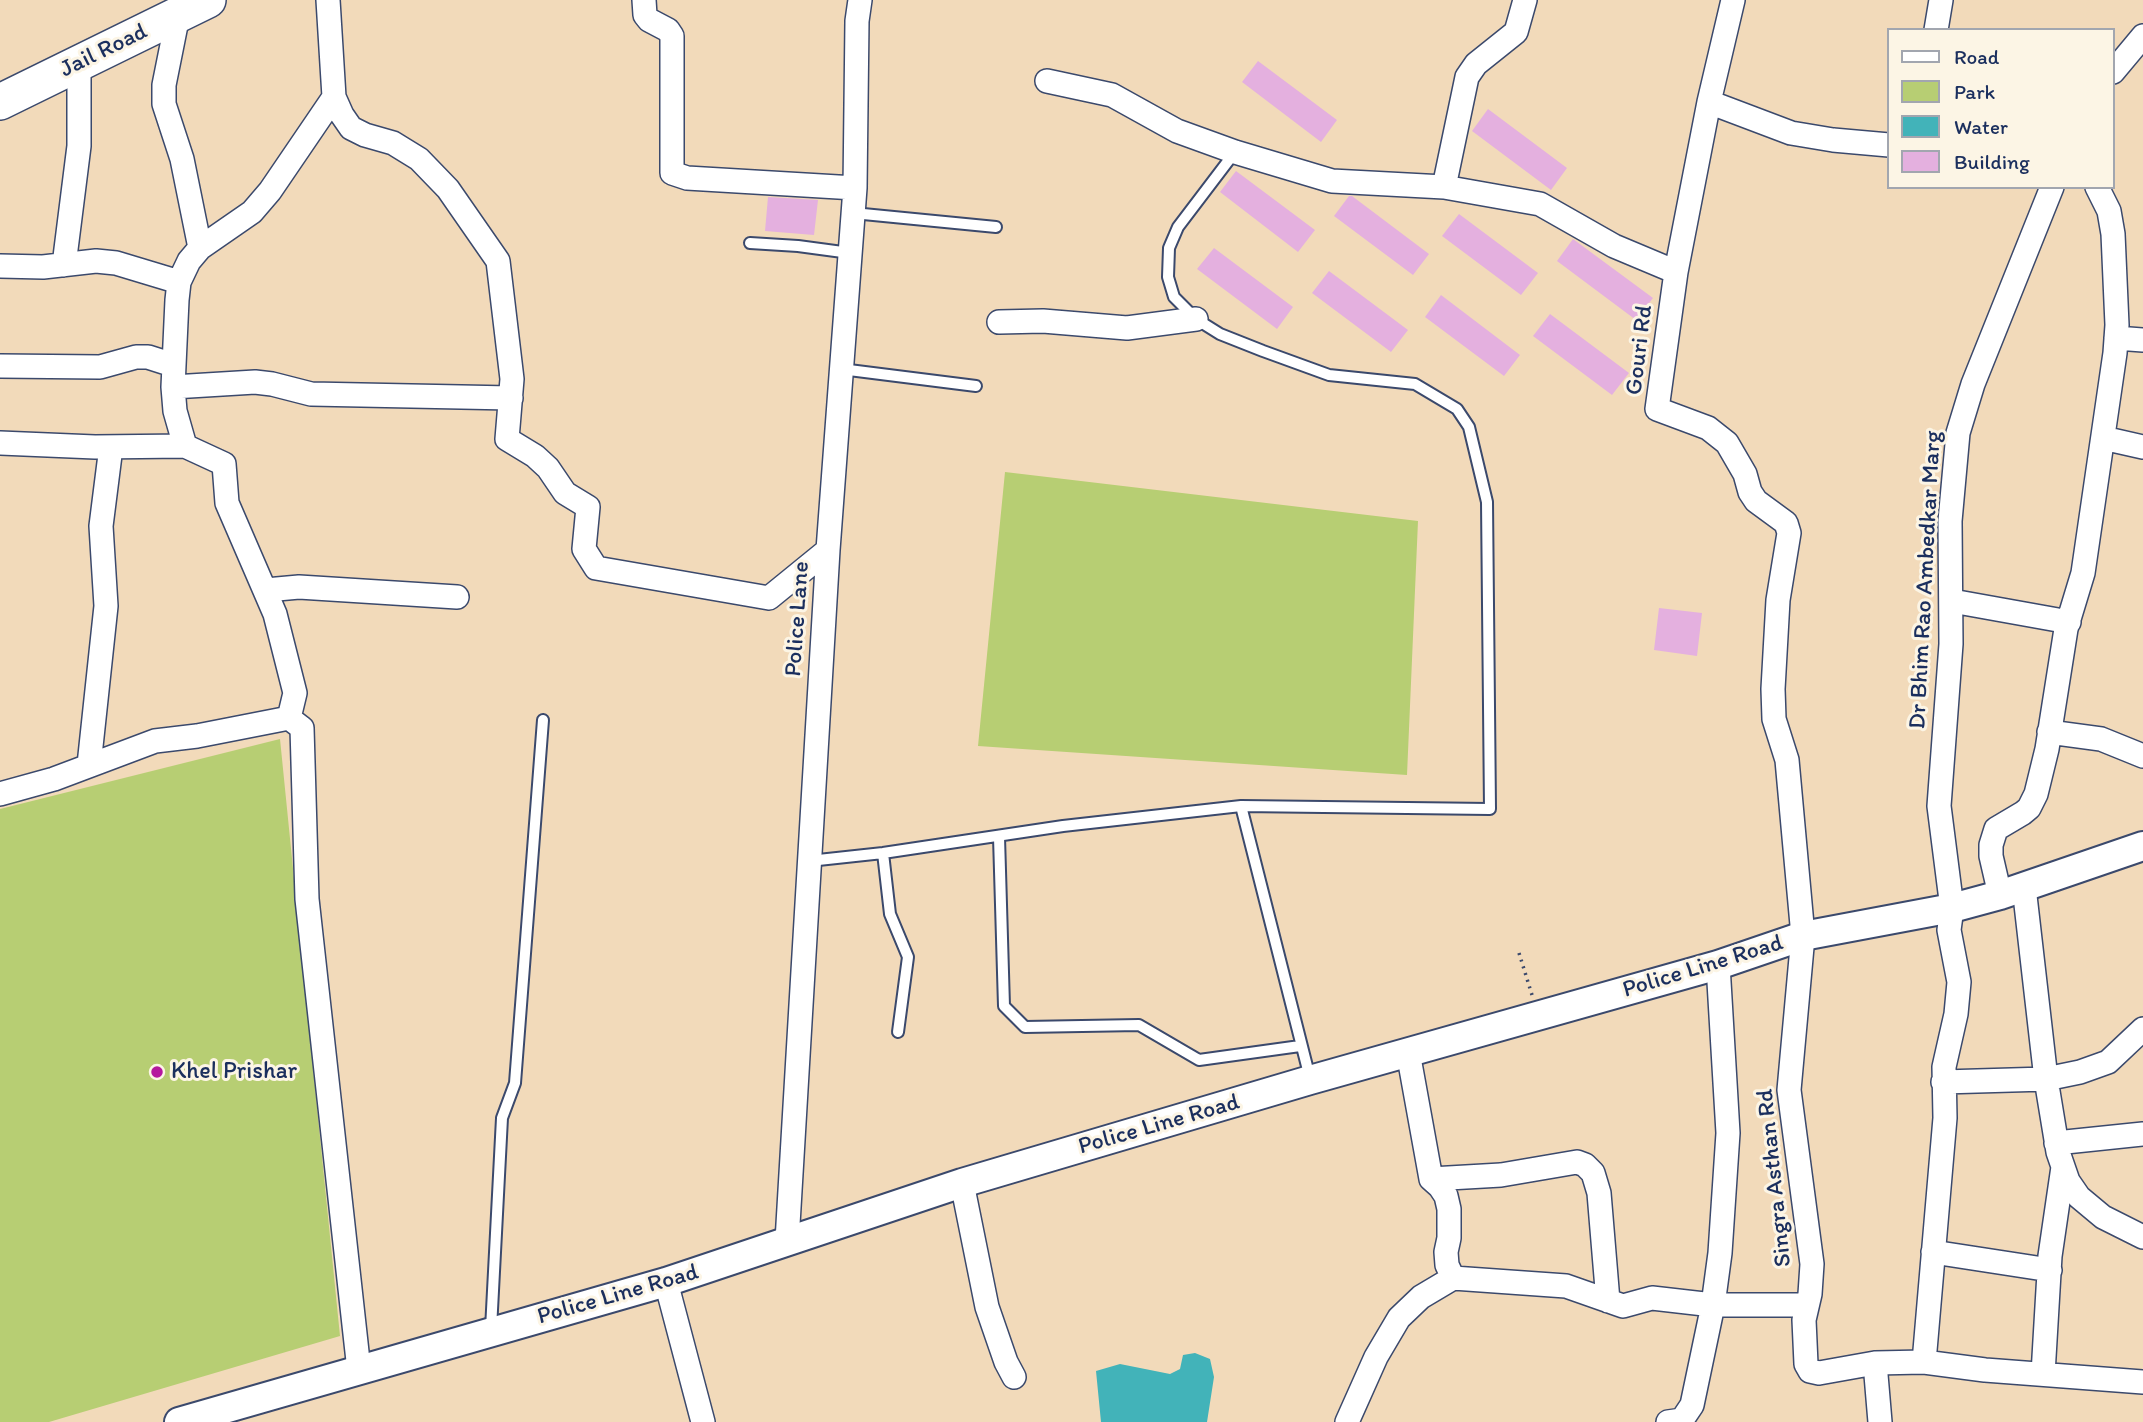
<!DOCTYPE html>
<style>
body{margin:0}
#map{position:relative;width:2143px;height:1422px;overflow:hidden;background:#f2daba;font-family:Itim,sans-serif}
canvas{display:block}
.legend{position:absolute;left:1887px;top:28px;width:228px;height:161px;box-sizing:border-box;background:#fcf5e5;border:2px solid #a2a6af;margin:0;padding:9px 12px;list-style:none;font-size:21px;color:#1b2f5e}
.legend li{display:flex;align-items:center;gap:14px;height:35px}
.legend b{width:35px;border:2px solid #a2a6af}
</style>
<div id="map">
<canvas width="2143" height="1422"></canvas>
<ul class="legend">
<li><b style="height:9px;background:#fff"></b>Road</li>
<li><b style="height:19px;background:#b7ce73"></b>Park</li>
<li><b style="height:19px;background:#42b3b9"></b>Water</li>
<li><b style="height:19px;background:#e4b0df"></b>Building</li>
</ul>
</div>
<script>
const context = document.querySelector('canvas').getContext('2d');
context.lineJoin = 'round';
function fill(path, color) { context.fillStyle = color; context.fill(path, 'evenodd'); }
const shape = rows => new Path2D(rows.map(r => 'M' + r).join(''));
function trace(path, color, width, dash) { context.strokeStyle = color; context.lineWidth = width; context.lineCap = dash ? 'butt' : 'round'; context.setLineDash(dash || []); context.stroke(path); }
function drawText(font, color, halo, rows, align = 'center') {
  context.font = font + ' Itim,sans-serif'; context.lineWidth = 6; context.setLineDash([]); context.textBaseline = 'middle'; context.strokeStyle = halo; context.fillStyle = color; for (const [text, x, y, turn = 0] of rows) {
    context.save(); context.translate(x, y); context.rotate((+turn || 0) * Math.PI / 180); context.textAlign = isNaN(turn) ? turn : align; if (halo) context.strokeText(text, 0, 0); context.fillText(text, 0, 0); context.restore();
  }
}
fill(shape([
 [1005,472,1418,521,1407,775,978,746],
 [280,739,340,1336,49,1422,0,1422,0,809]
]), '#b7ce73');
fill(shape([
 [1195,1353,1210,1359,1214,1377,1207,1422,1101,1422,1096,1371,1120,1364,1170,1374,1180,1369,1183,1355]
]), '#42b3b9');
fill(shape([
 [1258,61,1337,120,1321,142,1242,82],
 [1488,109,1567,168,1551,190,1472,131],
 [1236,171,1315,230,1298,252,1220,192],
 [1349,196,1352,196,1429,254,1413,275,1334,216],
 [768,197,818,200,814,235,765,231],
 [1459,214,1538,273,1521,295,1442,236],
 [1573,239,1653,298,1636,320,1557,261],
 [1214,248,1293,307,1277,329,1197,269],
 [1329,271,1408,330,1391,352,1312,293],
 [1441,295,1520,355,1504,376,1425,317],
 [1550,314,1629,373,1612,395,1533,336],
 [1659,608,1702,613,1697,656,1654,650]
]), '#e4b0df');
const service = shape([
 [853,213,996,227],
 [750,243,798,246,850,253],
 [841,369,976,386],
 [1241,806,1310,1078],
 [999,837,1004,1006,1025,1027,1139,1025,1199,1060,1300,1046],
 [883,853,890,914,908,957,898,1032],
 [809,861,883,853,1063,826,1241,806,1490,809,1487,502,1469,427,1457,409,1415,384,1329,375,1263,351,1220,334,1196,319,1174,297,1168,277,1169,248,1178,227,1235,152],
 [491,1329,502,1118,515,1083,543,720]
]);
const minor = shape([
 [328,0,334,97,342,115,351,128,365,135,393,143,419,159,448,189,498,261,512,379,507,439,535,456,548,468,565,493,588,507,584,549,596,568,769,598,828,550],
 [644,0,645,15,649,20,668,30,672,36,672,173,687,178,855,188],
 [1733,0,1709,102,1676,272,1657,409,1708,428,1727,443,1745,474,1750,492,1756,501,1786,523,1789,533,1778,600,1773,689,1774,719,1787,760,1803,936,1789,1090,1812,1264,1810,1294,1804,1320,1806,1364,1810,1371,1819,1373,1875,1363,1924,1362,1985,1370,2143,1382],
 [178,15,164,85,164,104,182,159,200,248],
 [1936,30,1941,0],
 [2113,72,2143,36],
 [1047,81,1112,95,1177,131,1235,152,1332,181,1444,187,1540,204,1614,246,1676,272],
 [334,97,270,191,252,212,200,248,189,261,179,282,177,300,173,387,175,411,185,446,224,464,227,503,275,614,295,693,289,718,302,728,307,899,359,1370],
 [1709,102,1791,133,1833,140,1889,145],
 [1444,187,1467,77,1476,64,1516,32,1525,0],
 [64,265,79,146,79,64],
 [0,266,43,267,96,261,116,263,179,282],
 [999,322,1043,321,1127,328,1196,319],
 [2116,338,2143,340],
 [0,366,100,367,136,357,148,357,173,365],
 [173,387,255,382,272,384,311,394,511,398],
 [2103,438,2143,447],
 [0,443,95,447,185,446],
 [266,590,299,587,457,597],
 [1952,601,2069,622],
 [2049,732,2101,739,2143,756],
 [89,765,106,606,101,526,111,447],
 [0,794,54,779,155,741,197,736,289,718],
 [2024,887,2046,1079,2058,1152,2068,1181,2079,1197,2103,1217,2143,1237],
 [2000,895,1991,856,1991,845,1996,829,2023,813,2029,808,2036,794,2047,749,2066,629,2083,573,2115,353,2117,325,2113,234,2109,211,2097,187],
 [1408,1052,1431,1179,1440,1187,1446,1196,1449,1209,1449,1238,1446,1252,1447,1265,1453,1278,1566,1286,1623,1306,1652,1298,1713,1305,1807,1305],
 [1943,1082,2046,1079,2080,1072,2108,1062,2143,1029],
 [2056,1143,2143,1134],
 [1431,1179,1501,1175,1577,1162,1585,1165,1593,1173,1599,1193,1608,1301],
 [962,1183,987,1307,1006,1362,1014,1377],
 [787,1241,828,550,855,188,857,21,860,0],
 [1933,1252,2050,1270],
 [666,1282,703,1422],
 [1924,1362,1945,1118,1944,1067,1956,1014,1959,982,1949,930,1952,908,1939,806,1951,644,1950,521,1958,433,1973,384,2052,187],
 [1875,1363,1880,1422],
 [2043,1374,2050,1256,2063,1167],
 [1347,1422,1376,1357,1399,1318,1421,1297,1453,1278],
 [1668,1422,1682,1420,1692,1405,1713,1305,1720,1253,1728,1133,1718,965]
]);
const tertiary = shape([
 [179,1422,666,1282,962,1183,1310,1080,1718,965,1803,936,1952,908,2000,895,2143,846]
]);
const primary = shape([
 [0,102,208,0]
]);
trace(service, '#3b496c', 14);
trace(minor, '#3b496c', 26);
trace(tertiary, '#3b496c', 32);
trace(primary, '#3b496c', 38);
trace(shape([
 [1519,953,1532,995]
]), '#3b496c', 3.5, [2, 5]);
trace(service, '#fff', 10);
trace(minor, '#fff', 23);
trace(tertiary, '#fff', 28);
trace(primary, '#fff', 35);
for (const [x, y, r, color] of [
 [157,1072,7,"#b5179e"]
]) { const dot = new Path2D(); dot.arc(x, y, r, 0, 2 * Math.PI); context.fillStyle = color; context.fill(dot); trace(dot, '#fcf5e5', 2.5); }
drawText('24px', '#1b2f5e', '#fcf5e5', [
 ["Jail Road",104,51,-26],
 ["Gouri Rd",1640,350,-83],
 ["Dr Bhim Rao Ambedkar Marg",1926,580,-87],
 ["Police Lane",798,619,-86],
 ["Police Line Road",1703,967,-17],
 ["Police Line Road",1159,1125,-16],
 ["Singra Asthan Rd",1775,1178,-96],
 ["Police Line Road",618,1295,-16]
]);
drawText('24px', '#1b2f5e', '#fcf5e5', [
 ["Khel Prishar",171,1072]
], 'left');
</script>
